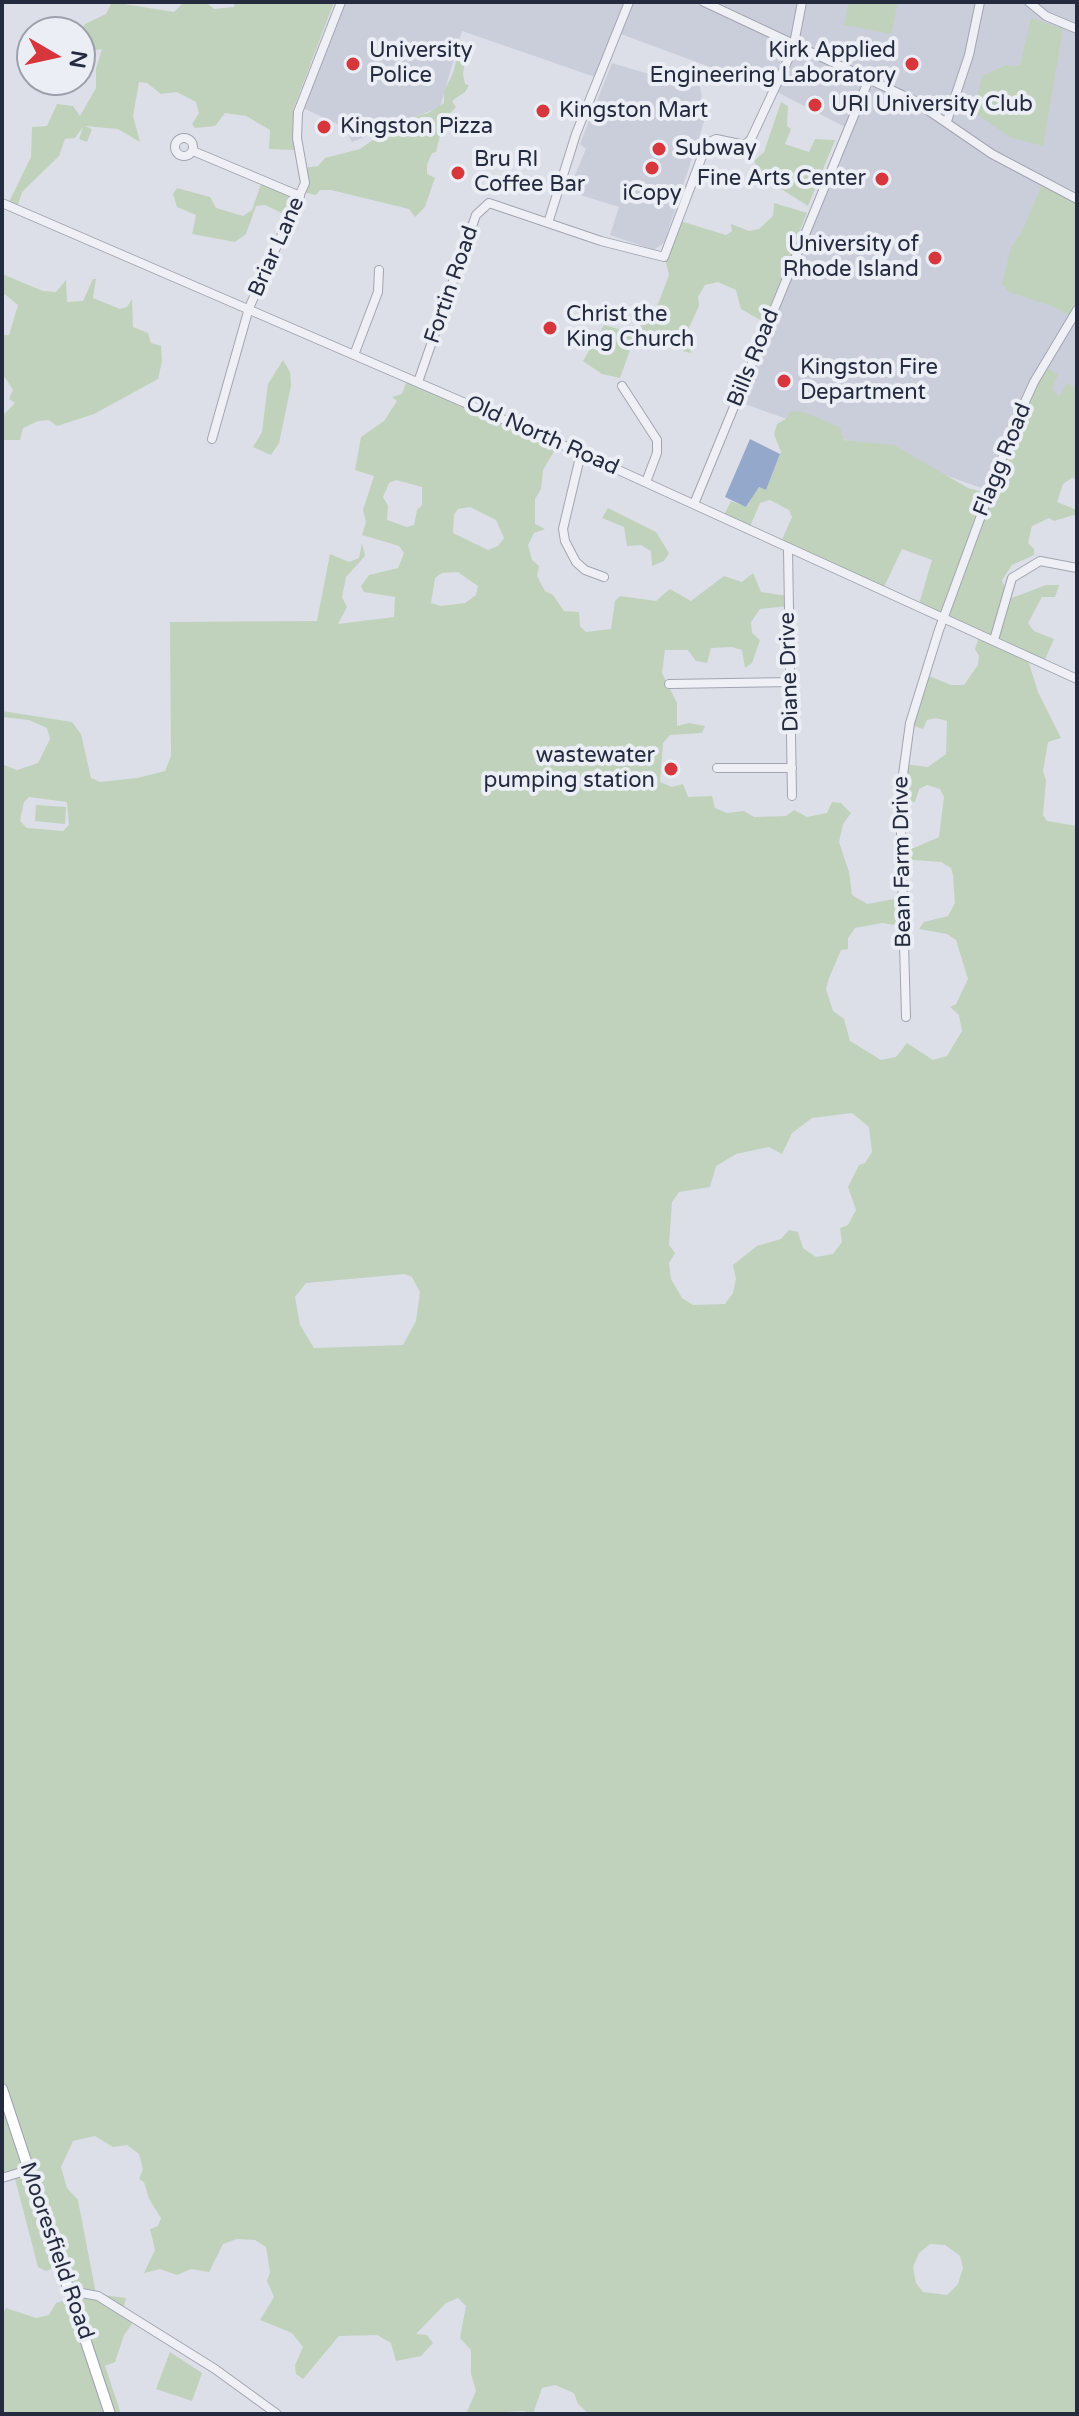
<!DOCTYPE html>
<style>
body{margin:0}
#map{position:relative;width:1079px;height:2416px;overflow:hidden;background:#dcdfe7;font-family:"Varela Round",sans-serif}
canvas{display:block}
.frame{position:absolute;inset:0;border:4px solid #252b3f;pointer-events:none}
.north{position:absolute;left:16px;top:16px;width:80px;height:80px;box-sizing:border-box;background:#ebeef5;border:2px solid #9ca0ac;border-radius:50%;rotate:99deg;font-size:22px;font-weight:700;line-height:32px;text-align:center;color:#252b3f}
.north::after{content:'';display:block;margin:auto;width:28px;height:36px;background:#d7363d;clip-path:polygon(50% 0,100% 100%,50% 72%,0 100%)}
</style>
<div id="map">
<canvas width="1079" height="2416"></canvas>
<div class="frame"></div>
<div class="north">N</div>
</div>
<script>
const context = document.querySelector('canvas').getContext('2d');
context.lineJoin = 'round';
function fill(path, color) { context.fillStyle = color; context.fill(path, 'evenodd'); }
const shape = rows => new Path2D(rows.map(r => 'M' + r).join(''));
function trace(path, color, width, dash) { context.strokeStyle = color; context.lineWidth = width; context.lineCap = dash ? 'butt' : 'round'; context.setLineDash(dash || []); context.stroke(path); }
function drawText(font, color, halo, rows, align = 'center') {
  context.font = font + ' "Varela Round",sans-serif'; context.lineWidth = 8; context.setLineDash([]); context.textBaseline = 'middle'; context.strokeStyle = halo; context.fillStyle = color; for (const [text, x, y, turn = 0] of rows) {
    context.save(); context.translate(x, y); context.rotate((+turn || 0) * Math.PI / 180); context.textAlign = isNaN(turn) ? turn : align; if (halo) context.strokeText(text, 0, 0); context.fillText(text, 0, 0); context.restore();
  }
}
fill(shape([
 [341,2,1077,2,1077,480,1005,451,990,491,736,401,847,128,775,91,618,33,598,78,462,31,440,107,352,142,344,127,303,108],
 [612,63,662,78,671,67,698,74,705,119,664,243,654,250,610,235,619,207,568,191,586,149,580,144]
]), '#caceda');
fill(shape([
 [112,2,174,12,184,2,208,4,214,9,234,7,235,2,334,2,293,110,295,150,269,149,270,130,246,116,225,113,215,126,195,128,192,124,199,113,196,102,177,92,161,94,147,83,139,82,133,116,140,142,118,129,85,126,92,129,87,142,79,139,83,127,75,138,65,139,59,156,22,192,18,205,8,204,31,157,32,127,47,126,57,104,73,106,80,116,96,88,96,69,102,49,84,52,80,32,85,24,106,14],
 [849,2,898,2,891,34,844,25],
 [1031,18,1063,29,1043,146,1012,138,973,112,982,76,1006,65,1020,66],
 [461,42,467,48,463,74,465,84,469,85,465,92,452,101,456,107,444,120,436,152,432,153,427,165,427,174,435,178,433,183,425,207,415,217,409,209,331,190,320,190,316,195,303,192,304,168,318,166,325,158,360,149,400,121,428,113,444,103,444,91,453,73],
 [781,102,788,106,787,126,791,129,785,144,809,152,815,139,835,140,808,206,764,178,754,161,764,152],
 [262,181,299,195,290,217,265,205,256,206,246,234,235,242,192,234,196,215,177,207,173,194,177,188,210,197,216,208,243,216,252,210],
 [1043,182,1077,198,1077,308,1070,316,1052,306,1009,292,1002,284,1011,247,1022,232],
 [774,203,807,213,764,322,741,309,736,290,718,282,705,285,698,297,699,306,687,332,691,353,683,351,681,343,675,338,653,333,630,350,620,378,602,374,583,361,604,325,629,332,652,320,669,275,663,250,677,220,726,235,732,231,731,224,749,231,759,229,773,216],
 [2,274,43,291,56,292,66,280,67,302,83,301,93,279,96,279,93,298,120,309,127,307,132,299,133,327,148,333,151,343,161,346,162,361,158,379,94,414,57,426,49,420,38,421,23,428,20,440,2,440,2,416,15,403,9,399,13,390,2,373,2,335,9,335,18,305,2,292],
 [283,360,290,372,291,386,279,443,271,455,253,447,262,432,268,384],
 [1044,366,1058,375,1052,389,1059,397,1067,383,1077,389,1077,474,1063,484,1057,502,1077,510,1077,514,1054,521,1049,518,1032,526,1028,543,1034,549,1034,555,1012,565,1002,580,1009,599,1046,585,1059,585,1055,597,1042,597,1028,623,1034,631,1054,639,1044,662,1027,657,1038,692,1061,738,1048,742,1043,771,1046,780,1043,815,1047,821,1077,826,1077,2414,589,2414,578,2404,574,2393,555,2385,542,2388,533,2414,524,2411,466,2414,476,2391,471,2374,471,2350,460,2338,466,2306,458,2298,446,2303,416,2334,427,2335,433,2343,421,2356,396,2361,391,2343,377,2335,339,2336,303,2379,296,2374,295,2365,303,2347,292,2333,260,2320,274,2297,267,2281,270,2272,266,2247,255,2240,237,2239,223,2244,209,2272,191,2269,177,2275,160,2269,144,2273,155,2250,150,2229,158,2226,161,2218,149,2199,144,2182,139,2179,143,2169,139,2154,127,2145,113,2147,95,2136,73,2141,61,2167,67,2188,78,2200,96,2294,126,2298,123,2310,135,2320,124,2335,115,2362,105,2366,121,2414,2,2414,2,2316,6,2308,36,2318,49,2315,56,2303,73,2298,60,2266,46,2271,38,2267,14,2175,2,2178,2,764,17,770,38,763,50,739,47,728,29,720,2,717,2,711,72,722,81,734,91,778,100,782,137,778,165,771,171,756,170,622,317,621,330,554,349,562,359,558,362,543,365,556,346,577,342,597,347,607,338,624,394,617,395,597,364,592,361,586,369,575,398,568,404,553,399,546,362,535,366,522,363,510,374,476,355,470,361,437,384,421,397,401,392,397,402,394,408,377,559,443,543,470,541,489,535,499,535,524,545,529,534,533,528,545,532,560,539,566,537,576,545,591,553,595,564,611,579,612,580,626,586,632,611,629,615,601,620,596,656,601,670,589,691,601,724,576,742,582,753,573,761,592,788,596,789,606,760,609,751,622,752,633,760,640,752,663,745,668,742,650,732,647,711,648,707,663,696,661,688,650,665,650,662,673,677,703,677,726,689,723,705,726,702,733,670,735,663,743,660,782,672,787,683,784,688,797,712,796,715,808,727,813,744,811,754,817,786,816,794,810,807,817,827,813,832,802,841,803,851,813,843,824,839,842,849,872,852,895,867,904,900,898,901,926,882,923,855,928,848,938,848,949,841,950,829,978,826,989,833,1011,844,1019,850,1041,881,1060,896,1057,907,1043,933,1060,947,1056,962,1031,959,1015,950,1007,956,1004,968,979,956,940,947,934,919,929,924,922,948,916,955,903,953,875,951,868,941,862,901,859,900,848,914,848,939,837,944,797,940,789,927,785,919,789,915,802,899,800,903,764,928,767,946,754,947,721,936,718,927,720,923,729,908,724,924,674,951,685,964,685,978,665,979,656,975,649,980,634,919,604,932,560,902,549,883,589,781,542,792,517,789,510,770,500,760,503,749,529,723,517,731,501,747,507,758,487,766,490,781,452,774,434,777,424,787,418,790,411,803,412,840,427,844,440,894,445,968,488,986,493],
 [396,480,422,487,422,505,417,510,414,525,407,527,387,520,388,506,383,497,389,483],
 [470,507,496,520,504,538,498,546,488,550,453,533,454,515,458,509],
 [458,572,478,586,476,595,465,603,441,606,431,603,435,578,442,573],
 [29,797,67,802,69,825,63,831,27,828,20,821,24,802],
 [852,1113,869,1127,872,1152,865,1163,859,1165,848,1187,856,1210,848,1225,840,1228,842,1242,833,1254,816,1257,803,1248,798,1232,789,1230,781,1239,757,1246,733,1265,736,1279,733,1293,725,1304,693,1305,682,1298,671,1279,669,1263,675,1253,669,1245,672,1202,679,1192,710,1187,716,1166,736,1154,769,1147,782,1154,792,1133,812,1118],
 [405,1274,412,1277,420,1292,416,1321,403,1345,314,1348,300,1325,295,1297,306,1283],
 [930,2244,945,2245,960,2256,963,2268,958,2284,947,2295,923,2292,916,2283,913,2267,919,2253],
 [608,508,656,532,669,553,664,561,652,566,651,551,641,545,627,546,624,527,602,518],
 [36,805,66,807,65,824,35,821],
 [170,2352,202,2373,192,2401,156,2389]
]), '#c0d2bc');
fill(shape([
 [750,439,780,454,766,490,759,487,746,507,725,497]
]), '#94a8cb');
const minor = shape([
 [704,2,913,100,992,154,1077,199],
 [1029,2,1046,16,1077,29],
 [947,121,969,55,980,2],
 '175 147a9 9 0 1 1 18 0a9 9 0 1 1-18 0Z',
 [193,151,300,196],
 [2,203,581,453,1077,679],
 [548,223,576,134,629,2],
 [354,355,378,292,379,270],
 [418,382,476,215,489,203,601,241,664,257,707,143,716,139,745,145,751,139,793,49,802,2],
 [622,386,657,440,657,453,646,482],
 [212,439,249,308,305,183,297,138,298,112,341,2],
 [581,453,563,529,565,541,576,562,585,570,604,577],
 [694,504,869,79],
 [788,548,792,796],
 [994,640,1012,578,1040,561,1077,568],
 [669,684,791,682],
 [717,768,792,768],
 [906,1017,900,797,910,723,939,630,1014,426,1034,382,1077,310],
 [2,2178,28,2170],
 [71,2291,98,2296,215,2369,277,2414]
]);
const major = shape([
 [2,2089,110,2414]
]);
trace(minor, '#a1a5b1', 10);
trace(major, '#9ba2b4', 12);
trace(minor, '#eff0f6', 8);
trace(major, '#fff', 10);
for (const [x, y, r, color] of [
 [353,64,8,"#d7363d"],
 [912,64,8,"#d7363d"],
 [815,105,8,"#d7363d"],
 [543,111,8,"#d7363d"],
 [324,127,8,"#d7363d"],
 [659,149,8,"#d7363d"],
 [652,168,8,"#d7363d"],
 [458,173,8,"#d7363d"],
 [882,179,8,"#d7363d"],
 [935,258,8,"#d7363d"],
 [550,328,8,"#d7363d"],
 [784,381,8,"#d7363d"],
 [671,769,8,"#d7363d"]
]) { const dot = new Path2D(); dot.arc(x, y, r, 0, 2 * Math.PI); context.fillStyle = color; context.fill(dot); trace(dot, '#ebeef5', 3); }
drawText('22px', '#252b3f', '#ebeef5', [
 ["University",369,51],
 ["Police",369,76],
 ["Kirk Applied",896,51,"right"],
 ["Engineering Laboratory",896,76,"right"],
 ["URI University Club",831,105],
 ["Kingston Mart",559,111],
 ["Kingston Pizza",340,127],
 ["Subway",675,149],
 ["Bru RI",474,160],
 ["Coffee Bar",474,185],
 ["Fine Arts Center",866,179,"right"],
 ["iCopy",652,194,"center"],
 ["University of",919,245,"right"],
 ["Rhode Island",919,270,"right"],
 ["Christ the",566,315],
 ["King Church",566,340],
 ["Kingston Fire",800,368],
 ["Department",800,393],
 ["wastewater",655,756,"right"],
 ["pumping station",655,781,"right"]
], 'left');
drawText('22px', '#252b3f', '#ebeef5', [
 ["Briar Lane",277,247,-66],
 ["Fortin Road",452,285,-71],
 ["Bills Road",754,358,-68],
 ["Old North Road",542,436,24],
 ["Flagg Road",1003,460,-68],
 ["Diane Drive",790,672,-92],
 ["Bean Farm Drive",903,862,-91],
 ["Mooresfield Road",56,2251,71]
]);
</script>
